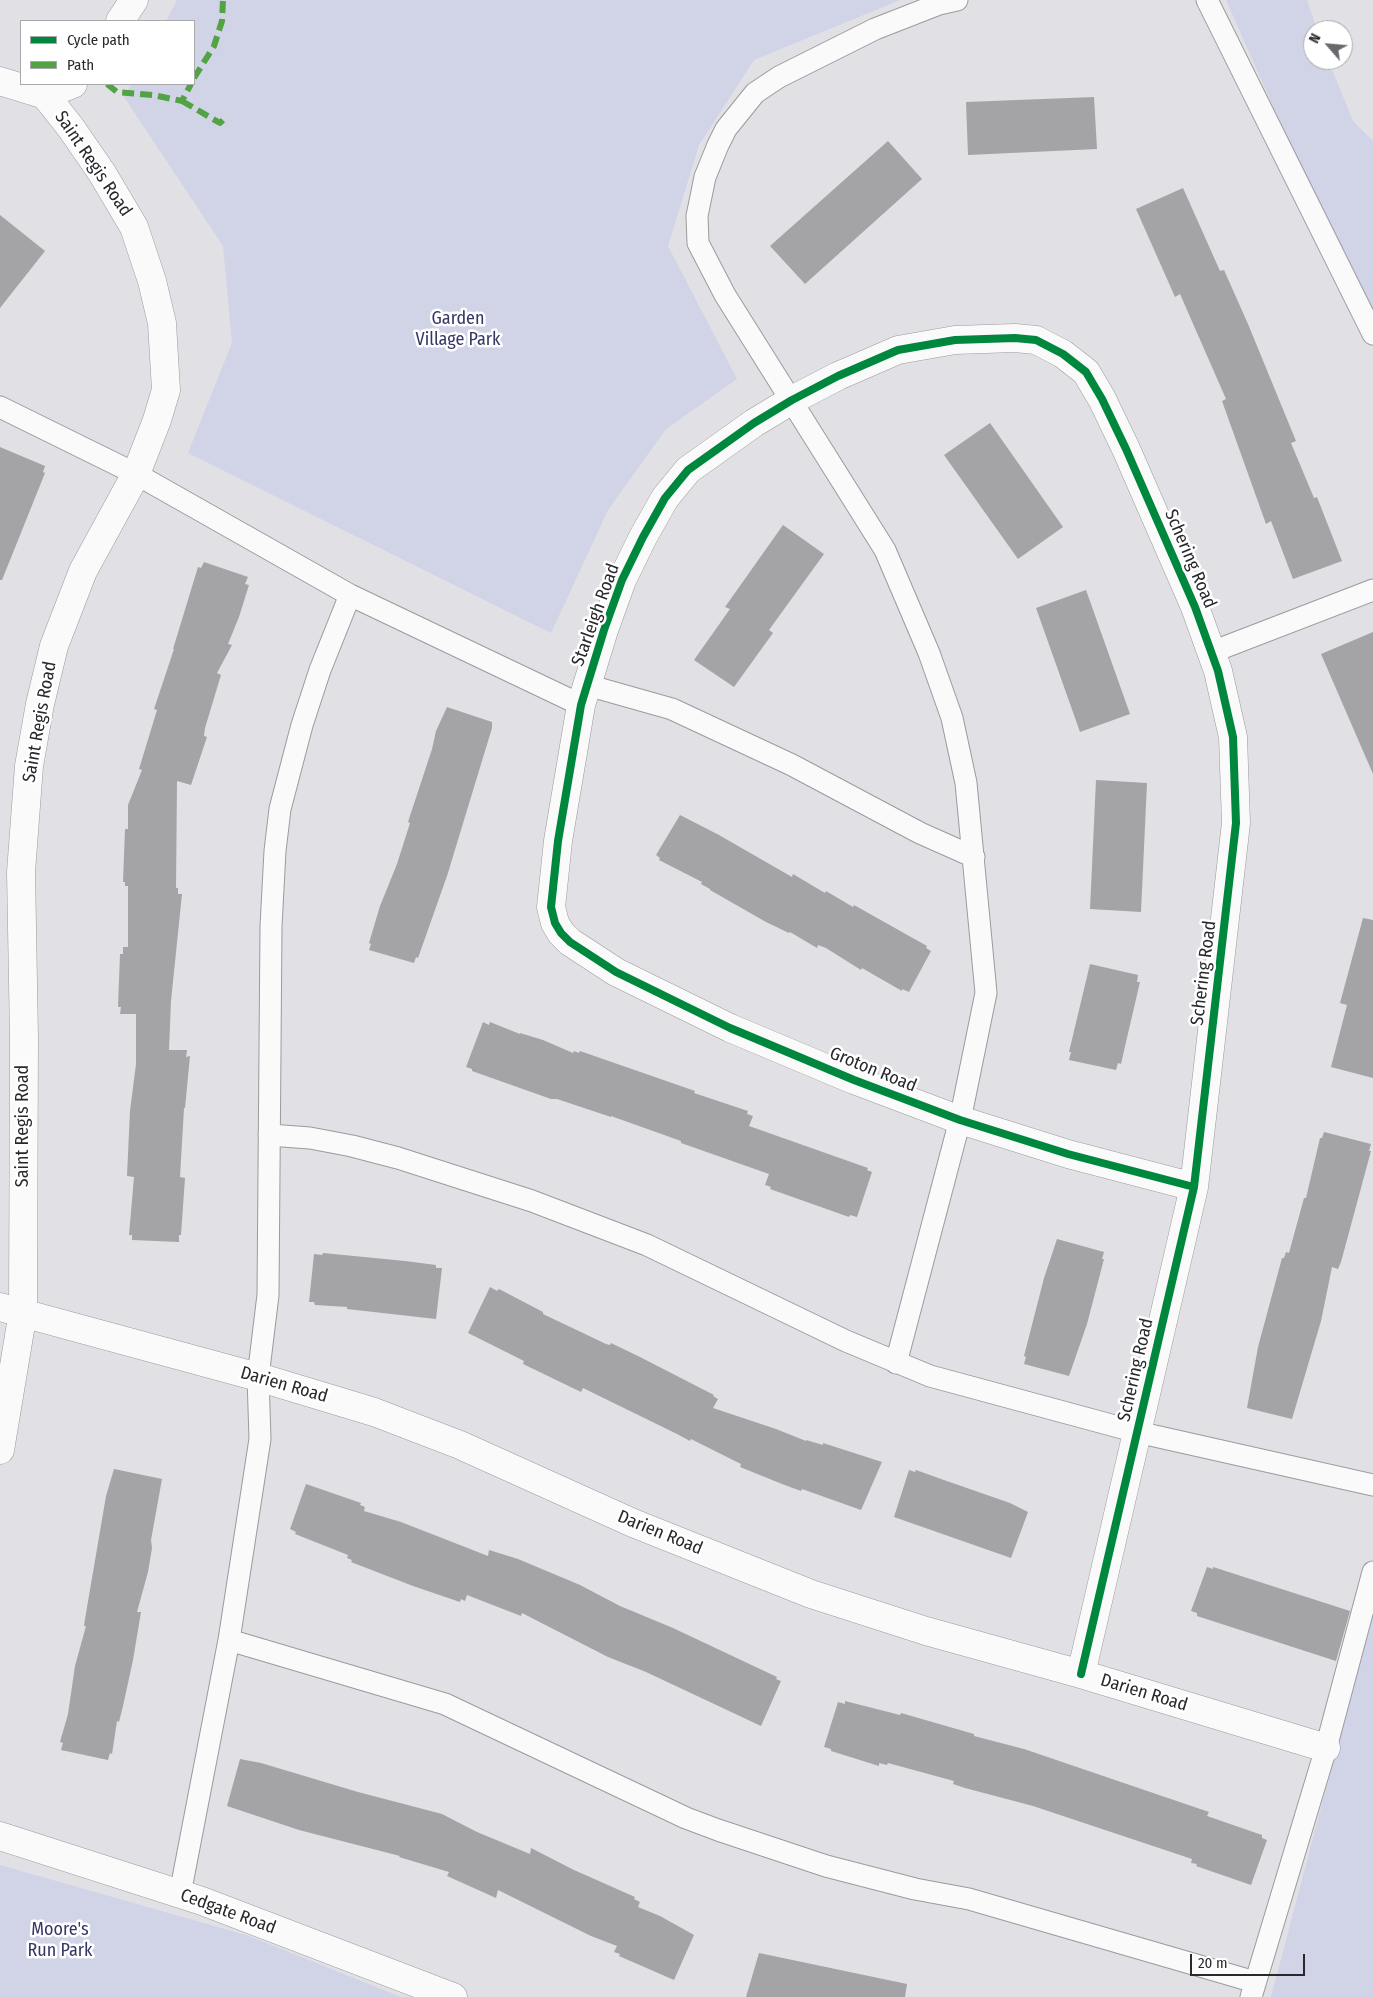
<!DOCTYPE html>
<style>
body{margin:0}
#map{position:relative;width:1373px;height:1997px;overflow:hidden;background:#e0e0e5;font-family:"Fira Sans Condensed",sans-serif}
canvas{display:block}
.legend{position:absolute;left:20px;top:20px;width:175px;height:65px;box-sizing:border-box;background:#fff;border:1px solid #a9a9ab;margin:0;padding:6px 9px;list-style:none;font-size:15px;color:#28292c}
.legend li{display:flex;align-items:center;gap:10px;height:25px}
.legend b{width:25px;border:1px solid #a9a9ab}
.north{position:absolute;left:1303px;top:20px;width:50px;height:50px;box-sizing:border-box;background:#fff;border:1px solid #a9a9ab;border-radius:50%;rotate:297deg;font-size:14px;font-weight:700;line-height:20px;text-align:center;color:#28292c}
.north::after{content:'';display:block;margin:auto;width:18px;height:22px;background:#68696d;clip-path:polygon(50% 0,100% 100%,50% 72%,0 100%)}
.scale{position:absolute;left:1190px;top:1954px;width:115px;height:22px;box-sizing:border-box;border:2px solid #28292c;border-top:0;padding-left:6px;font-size:15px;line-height:18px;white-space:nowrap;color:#28292c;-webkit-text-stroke:4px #fff;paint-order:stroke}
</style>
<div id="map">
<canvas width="1373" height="1997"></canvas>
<ul class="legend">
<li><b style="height:6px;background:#00873e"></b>Cycle path</li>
<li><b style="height:6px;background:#51a343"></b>Path</li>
</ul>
<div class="north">N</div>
<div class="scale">20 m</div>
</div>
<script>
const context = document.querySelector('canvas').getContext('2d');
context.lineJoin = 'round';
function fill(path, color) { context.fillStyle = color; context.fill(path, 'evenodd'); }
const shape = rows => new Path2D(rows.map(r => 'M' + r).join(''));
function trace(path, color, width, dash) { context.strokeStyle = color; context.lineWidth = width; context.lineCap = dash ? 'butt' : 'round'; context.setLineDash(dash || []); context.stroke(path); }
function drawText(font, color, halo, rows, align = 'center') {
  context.font = font + ' "Fira Sans Condensed",sans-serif'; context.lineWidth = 5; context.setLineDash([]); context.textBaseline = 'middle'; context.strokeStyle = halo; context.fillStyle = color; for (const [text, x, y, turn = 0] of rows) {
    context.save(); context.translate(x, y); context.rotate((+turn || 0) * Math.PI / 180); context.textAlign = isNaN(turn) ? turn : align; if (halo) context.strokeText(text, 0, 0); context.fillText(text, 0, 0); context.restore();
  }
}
fill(shape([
 [177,0,900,0,754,60,699,145,668,246,737,379,666,429,608,510,551,633,188,453,232,343,223,246,124,97,131,84,194,84,194,21,166,21],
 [1226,0,1307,0,1317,30,1313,30,1313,60,1328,60,1353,121,1373,141,1373,332],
 [1373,1611,1373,1997,1271,1997],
 [0,1865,249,1936,401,1997,0,1997]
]), '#d1d3e6');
fill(shape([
 [1094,97,1097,149,968,155,966,102],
 [888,141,922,179,805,284,770,246],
 [1183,188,1220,271,1224,270,1248,324,1296,441,1291,443,1314,498,1317,497,1342,561,1293,579,1271,521,1266,524,1222,401,1226,399,1180,294,1175,297,1136,209],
 [0,215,45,251,0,308],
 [990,423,1063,527,1018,559,944,455],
 [0,447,45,466,43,472,45,473,2,580,0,580],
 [783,525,824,554,769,630,773,633,734,687,694,660,730,609,725,607],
 [204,562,248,577,245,584,249,585,239,617,228,644,232,645,217,673,221,675,205,728,204,736,207,737,191,785,177,781,176,888,178,888,178,894,182,894,171,1001,169,1050,187,1050,186,1057,190,1056,185,1108,184,1108,180,1177,185,1178,181,1235,179,1235,179,1242,132,1240,132,1235,129,1235,134,1177,127,1176,130,1111,136,1064,136,1014,120,1014,121,1007,118,1007,120,954,123,954,123,947,128,947,128,886,125,886,125,882,123,882,125,829,128,829,128,805,142,770,139,769,157,710,154,709,174,649,173,649,198,567,201,568],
 [1086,590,1130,714,1080,732,1036,608],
 [1373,632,1373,774,1321,654],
 [447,707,492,722,492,728,447,876,418,958,416,957,414,963,369,950,371,944,369,943,380,906,397,864,410,823,408,822,432,749,436,731],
 [1096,780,1147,783,1141,912,1090,909],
 [680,815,719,835,792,877,793,874,825,893,826,891,853,907,854,905,927,946,926,948,931,951,909,992,902,989,902,991,862,968,861,970,826,948,818,945,817,948,790,932,789,933,766,922,710,890,710,889,701,884,702,882,659,860,660,858,656,855],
 [1363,918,1373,920,1373,1078,1331,1067,1347,1005,1340,1003],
 [1090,964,1138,975,1137,982,1140,982,1126,1042,1121,1064,1118,1063,1116,1070,1069,1060,1071,1052,1069,1052],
 [483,1022,489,1025,490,1022,520,1034,520,1033,543,1040,573,1053,574,1051,579,1053,580,1051,695,1091,694,1093,748,1111,747,1114,753,1116,749,1126,868,1168,867,1170,872,1172,857,1217,850,1215,849,1217,770,1189,771,1187,765,1185,769,1174,681,1143,681,1141,611,1116,611,1117,557,1099,551,1099,472,1071,472,1069,466,1067],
 [1324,1132,1371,1144,1369,1151,1371,1151,1341,1262,1338,1269,1332,1267,1321,1321,1292,1419,1247,1408,1258,1347,1282,1258,1284,1258,1286,1252,1289,1253,1304,1198,1306,1198,1320,1138,1322,1138],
 [1057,1239,1104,1252,1102,1259,1104,1259,1087,1324,1069,1376,1024,1364,1026,1357,1024,1356,1044,1278],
 [323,1253,405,1261,436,1265,436,1268,442,1268,436,1319,347,1309,347,1307,315,1305,314,1302,309,1302,314,1254,322,1255],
 [490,1287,497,1291,499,1289,543,1312,543,1314,606,1344,610,1345,611,1343,640,1357,714,1395,713,1396,718,1399,713,1408,776,1429,806,1441,806,1440,823,1445,823,1443,882,1462,861,1510,802,1489,801,1491,782,1484,740,1467,741,1464,691,1439,690,1441,677,1434,583,1388,581,1392,523,1364,524,1361,468,1333],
 [114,1469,162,1479,151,1540,152,1548,148,1572,137,1612,141,1612,133,1660,123,1706,119,1722,117,1721,112,1754,110,1753,108,1760,61,1750,63,1743,60,1742,68,1714,75,1666,86,1626,84,1626,85,1619,106,1496],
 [909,1470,915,1472,916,1470,941,1479,1010,1503,1028,1512,1011,1558,894,1517],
 [306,1484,361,1503,360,1505,365,1507,364,1511,401,1522,488,1556,489,1550,518,1559,580,1585,620,1606,673,1628,777,1677,776,1679,781,1681,761,1726,646,1672,608,1657,522,1613,521,1616,467,1595,465,1601,461,1599,460,1602,413,1586,351,1562,352,1560,347,1558,348,1555,295,1534,296,1532,290,1529],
 [1207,1567,1213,1569,1213,1567,1350,1611,1336,1661,1197,1616,1197,1613,1191,1611],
 [845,1701,900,1715,901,1713,974,1734,974,1736,1024,1749,1209,1812,1207,1816,1262,1835,1262,1838,1267,1840,1251,1885,1196,1866,1197,1864,1191,1863,1192,1859,1033,1806,965,1788,953,1784,954,1781,888,1763,887,1765,879,1763,879,1766,831,1751,831,1749,824,1747,838,1702,845,1704],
 [240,1759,261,1763,358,1792,442,1814,477,1832,530,1854,531,1848,574,1870,635,1897,634,1899,640,1902,638,1907,660,1916,694,1935,674,1980,619,1956,620,1954,614,1952,617,1946,591,1936,498,1890,496,1898,447,1876,449,1872,399,1857,400,1856,299,1830,227,1806],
 [759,1953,907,1984,905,1997,746,1997]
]), '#a4a4a7');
const service = shape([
 [1207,0,1373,334],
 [0,407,136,474,350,595,581,705],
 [1212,652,1373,590],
 [587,685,672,709,792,765,920,833,974,857],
 [269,1135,310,1138,352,1146,398,1158,532,1201,647,1245,846,1341,930,1376,1137,1432,1373,1485],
 [896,1363,960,1120,986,993,966,783,952,718,929,653,885,550,725,295,698,243,697,216,705,177,718,145,726,129,755,93,779,77,875,29,939,4,957,0],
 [229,1640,445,1704,686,1818,718,1830,826,1866,915,1889,969,1899,1255,1982],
 [180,1894,229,1640,260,1439,258,1377,268,1295,271,926,275,851,280,809,302,725,320,670,350,595],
 [1251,1997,1326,1748,1373,1572]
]);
const minor = shape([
 [120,21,134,0],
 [0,81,45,95,71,128,102,173,134,227,152,281,162,323,166,390,157,420,136,474,83,571,54,646,40,704,29,766,21,872,24,1038,23,1312,0,1450],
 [45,95,73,84],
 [0,1307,258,1377,374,1412,460,1445,633,1523,811,1594,926,1631,1081,1674,1326,1748],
 [1081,1674,1194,1187,1236,823,1233,737,1218,671,1195,607,1126,449,1102,399,1086,372,1063,354,1036,340,1015,338,955,340,898,350,838,376,792,400,754,423,688,470,665,498,643,537,622,580,604,630,581,705,558,841,551,907,555,923,561,933,570,942,616,972,730,1028,854,1080,960,1120,1068,1154,1194,1187],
 [0,1836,202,1901,453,1997]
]);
trace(service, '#9b9b9e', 23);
trace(minor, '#9b9b9e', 29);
trace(service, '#fafafb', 21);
trace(minor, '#fafafb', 28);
trace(shape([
 [194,78,214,46,222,21,223,0],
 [107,84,117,92,153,95,182,101,191,84],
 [182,101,220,123,227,116]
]), '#51a343', 6, [12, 6]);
trace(shape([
 [1081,1674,1194,1187,1236,823,1233,737,1218,671,1195,607,1126,449,1102,399,1086,372,1063,354,1036,340,1015,338,955,340,898,350,838,376,792,400,754,423,688,470,665,498,643,537,622,580,604,630,581,705,558,841,551,907,555,923,561,933,570,942,616,972,730,1028,854,1080,960,1120,1068,1154,1194,1187]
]), '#00873e', 8);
drawText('18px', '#28292c', '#fff', [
 ["Saint Regis Road",93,164,56],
 ["Schering Road",1190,559,67],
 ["Starleigh Road",596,615,-70],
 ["Saint Regis Road",40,722,-80],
 ["Schering Road",1204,973,-83],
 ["Groton Road",873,1070,22],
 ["Saint Regis Road",23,1126,-90],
 ["Schering Road",1136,1370,-77],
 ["Darien Road",284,1385,16],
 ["Darien Road",660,1533,22],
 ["Darien Road",1144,1693,17],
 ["Cedgate Road",228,1912,20]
]);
drawText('18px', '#363766', '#fff', [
 ["Garden",458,319],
 ["Village Park",458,340],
 ["Moore's",60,1930],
 ["Run Park",60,1951]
]);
</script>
